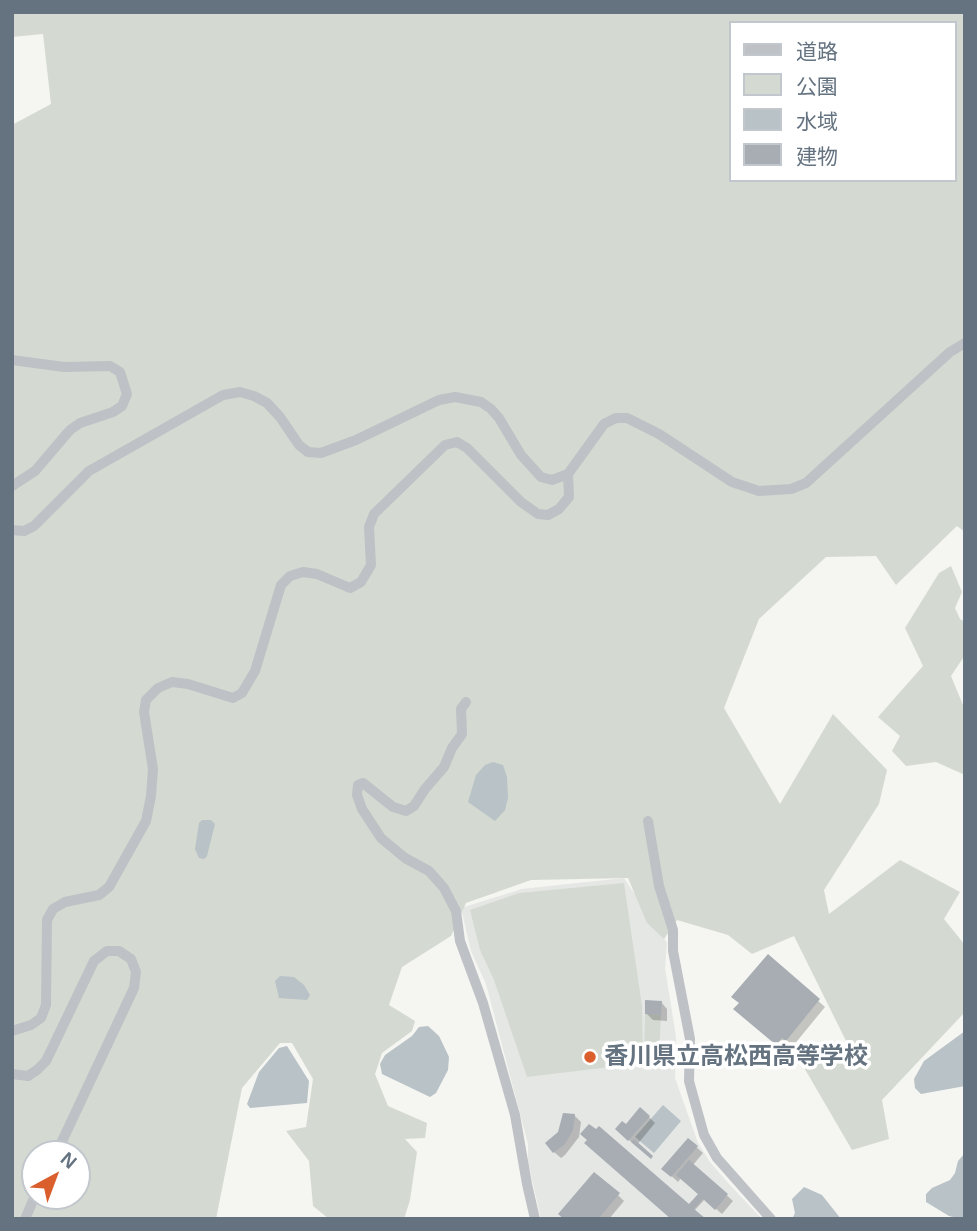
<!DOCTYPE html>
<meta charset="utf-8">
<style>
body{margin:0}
#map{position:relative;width:977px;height:1231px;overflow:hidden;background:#f5f5f1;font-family:Arial,"Noto Sans JP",sans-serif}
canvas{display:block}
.frame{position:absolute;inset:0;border:14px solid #657381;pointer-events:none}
.legend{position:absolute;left:729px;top:21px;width:228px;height:161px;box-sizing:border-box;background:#fff;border:2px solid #c1c7cd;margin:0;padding:9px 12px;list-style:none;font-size:21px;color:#657381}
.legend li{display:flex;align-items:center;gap:14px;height:35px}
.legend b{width:35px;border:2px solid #c1c7cd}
.north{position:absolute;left:21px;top:1140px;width:70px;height:70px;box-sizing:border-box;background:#fff;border:2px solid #c1c7cd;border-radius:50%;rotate:41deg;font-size:19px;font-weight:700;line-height:28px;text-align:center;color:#657381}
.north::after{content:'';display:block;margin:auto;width:24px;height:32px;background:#da5f2d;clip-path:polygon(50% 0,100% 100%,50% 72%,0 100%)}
</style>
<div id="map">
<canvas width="977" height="1231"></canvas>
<div class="frame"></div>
<ul class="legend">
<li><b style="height:9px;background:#bec1c5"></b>道路</li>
<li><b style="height:19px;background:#d4dad1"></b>公園</li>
<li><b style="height:19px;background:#b8c2c7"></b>水域</li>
<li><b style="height:19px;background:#a7adb3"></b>建物</li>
</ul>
<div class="north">N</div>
</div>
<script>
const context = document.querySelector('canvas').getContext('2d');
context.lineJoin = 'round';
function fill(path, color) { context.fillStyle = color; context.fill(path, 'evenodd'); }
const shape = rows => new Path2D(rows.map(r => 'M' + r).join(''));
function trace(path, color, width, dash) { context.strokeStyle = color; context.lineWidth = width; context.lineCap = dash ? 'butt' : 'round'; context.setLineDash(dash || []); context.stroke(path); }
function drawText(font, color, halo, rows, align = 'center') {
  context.font = font + ' Arial,"Noto Sans JP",sans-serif'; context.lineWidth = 7; context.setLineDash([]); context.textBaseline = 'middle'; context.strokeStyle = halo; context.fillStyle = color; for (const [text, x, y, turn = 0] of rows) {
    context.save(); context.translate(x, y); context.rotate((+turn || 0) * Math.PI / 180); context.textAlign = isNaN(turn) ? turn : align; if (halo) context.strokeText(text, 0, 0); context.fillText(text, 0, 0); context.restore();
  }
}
fill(shape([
 [624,878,667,943,665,968,676,1037,675,1078,698,1143,710,1162,729,1184,762,1219,541,1219,528,1162,528,1144,486,984,471,951,461,908,522,889]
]), '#e5e7e5');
fill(shape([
 [12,12,965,12,965,532,957,526,896,585,876,556,826,557,759,619,724,708,780,804,833,714,887,770,879,804,824,890,829,914,900,860,960,892,944,919,965,945,965,1012,882,1100,889,1139,852,1150,799,1059,851,1051,794,936,752,954,728,935,677,920,664,939,647,923,628,878,531,880,466,903,451,936,402,967,389,1005,415,1021,412,1031,382,1053,375,1074,388,1106,427,1123,425,1138,405,1139,417,1152,410,1200,404,1219,329,1219,313,1206,309,1161,286,1131,306,1127,313,1079,292,1043,280,1043,242,1088,216,1219,12,1219,12,125,51,104,43,34,12,37],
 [730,23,954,23,954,180,730,180],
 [35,1154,77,1154,77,1196,35,1196],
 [951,566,962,592,955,608,960,619,965,622,965,655,951,676,965,710,965,775,936,762,906,766,892,751,900,736,878,717,923,666,905,628,939,573],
 [624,883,642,1006,643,1063,527,1077,494,980,480,950,470,910,519,893],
 [645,1014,661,1015,659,1056,644,1056]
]), '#d4dad1');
fill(shape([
 [493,762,503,765,507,777,508,798,505,810,495,821,468,802,476,775,485,765],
 [202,820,211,820,215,824,207,856,204,859,199,858,195,849,199,823],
 [280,976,294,977,304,985,310,995,307,1000,279,998,275,981],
 [428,1026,439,1036,449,1057,448,1070,436,1093,430,1097,382,1074,380,1064,385,1055,412,1036,419,1027],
 [965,1031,965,1086,921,1094,915,1088,914,1079,924,1061],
 [287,1046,309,1081,307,1103,250,1108,247,1104,259,1072,279,1048],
 [663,1105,681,1121,654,1153,635,1137],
 [965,1153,965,1219,962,1219,949,1216,926,1202,926,1194,932,1188,950,1180,955,1173,958,1161],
 [804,1187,822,1195,841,1219,792,1219,795,1213,792,1199]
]), '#b8c2c7');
fill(shape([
 [769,957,825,1007,793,1046,789,1043,783,1050,741,1015],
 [661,1002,667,1009,667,1021,653,1020,647,1014],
 [659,1058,665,1064,665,1068,652,1067,646,1061],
 [574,1115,581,1122,579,1137,565,1155,561,1158,554,1152],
 [649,1117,655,1123,636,1146,623,1135,626,1127],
 [688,1140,703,1153,693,1165,733,1201,722,1214,705,1199,694,1211,689,1207,699,1195,681,1178,678,1182,664,1169],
 [618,1195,624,1201,609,1219,566,1219]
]), '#0003');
fill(shape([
 [768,954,820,999,786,1041,782,1038,776,1045,733,1009,739,1003,731,997],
 [645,1000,662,1001,661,1015,645,1014],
 [644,1056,659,1056,659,1062,644,1062],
 [640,1107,650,1116,628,1141,615,1129,622,1121,626,1124],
 [563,1113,575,1114,573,1130,565,1144,553,1153,545,1143,558,1132],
 [589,1124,596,1129,599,1126,689,1204,698,1194,676,1175,689,1160,728,1194,715,1210,703,1199,694,1209,706,1219,671,1219,584,1143,587,1140,580,1134],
 [688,1138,698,1146,671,1177,661,1169],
 [634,1139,653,1156,651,1159,631,1142],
 [594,1172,620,1193,598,1219,564,1219,558,1214]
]), '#a7adb3');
trace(shape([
 [12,360,64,367,110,366,120,372,127,394,122,406,113,412,80,423,70,430,35,471,12,486],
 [12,530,24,531,34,526,89,471,223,395,240,392,254,396,267,403,280,417,299,445,308,452,321,453,356,440,439,400,455,397,481,402,491,409,499,418,521,455,541,477,552,480,568,474,604,424,616,418,627,418,659,434,732,482,759,491,791,489,806,483,950,352,965,343],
 [466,702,461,709,462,734,452,748,444,767,425,789,414,806,406,811,393,807,363,783,358,785,357,795,362,809,381,838,405,858,429,871,444,888,456,911,460,941,483,1003,515,1115,527,1184,535,1219],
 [648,821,659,886,673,930,673,951,690,1039,689,1081,704,1135,717,1158,771,1219],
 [12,1031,31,1025,41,1018,46,1005,47,920,53,909,65,902,99,895,109,887,146,821,151,796,153,769,144,712,146,700,158,688,172,682,188,684,233,698,242,693,255,671,281,585,290,576,303,572,317,574,350,588,361,582,371,565,369,527,374,514,445,445,457,442,467,448,521,502,538,514,548,515,559,509,569,497,568,474],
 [12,1074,28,1076,37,1070,46,1061,94,961,107,951,119,951,131,959,136,972,134,988,56,1154],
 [25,1219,35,1196]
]), '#bec1c5', 10);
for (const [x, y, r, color] of [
 [590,1057,7,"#da5f2d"]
]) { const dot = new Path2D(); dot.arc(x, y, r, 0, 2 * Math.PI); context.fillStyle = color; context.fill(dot); trace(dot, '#fff', 2.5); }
drawText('bold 24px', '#657381', '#fff', [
 ["香川県立高松西高等学校",604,1057]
], 'left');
</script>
